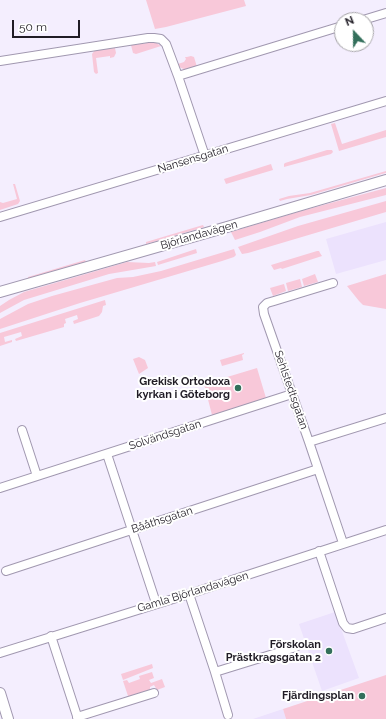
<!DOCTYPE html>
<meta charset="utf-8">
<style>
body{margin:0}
#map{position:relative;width:386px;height:719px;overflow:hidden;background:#f4eefe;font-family:Raleway,sans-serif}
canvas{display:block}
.north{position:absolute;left:334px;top:12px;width:40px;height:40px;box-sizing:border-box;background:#fff;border:1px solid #a6a4a8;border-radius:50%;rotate:338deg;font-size:11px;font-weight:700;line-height:16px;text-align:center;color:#201c25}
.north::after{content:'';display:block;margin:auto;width:14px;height:18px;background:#336f5b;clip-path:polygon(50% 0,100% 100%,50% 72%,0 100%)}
.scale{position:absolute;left:12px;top:20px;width:68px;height:18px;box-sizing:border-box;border:2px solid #201c25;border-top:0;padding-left:5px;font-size:12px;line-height:14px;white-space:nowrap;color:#201c25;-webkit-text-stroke:3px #fff;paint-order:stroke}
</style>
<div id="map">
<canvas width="386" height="719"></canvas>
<div class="north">N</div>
<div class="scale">50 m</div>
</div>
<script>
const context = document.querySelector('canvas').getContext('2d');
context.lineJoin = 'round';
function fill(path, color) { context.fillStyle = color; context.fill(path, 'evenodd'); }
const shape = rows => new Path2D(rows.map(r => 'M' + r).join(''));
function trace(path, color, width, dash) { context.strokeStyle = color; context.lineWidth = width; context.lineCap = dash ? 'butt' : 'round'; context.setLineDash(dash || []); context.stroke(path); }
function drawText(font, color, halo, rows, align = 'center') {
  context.font = font + ' Raleway,sans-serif'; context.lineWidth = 4; context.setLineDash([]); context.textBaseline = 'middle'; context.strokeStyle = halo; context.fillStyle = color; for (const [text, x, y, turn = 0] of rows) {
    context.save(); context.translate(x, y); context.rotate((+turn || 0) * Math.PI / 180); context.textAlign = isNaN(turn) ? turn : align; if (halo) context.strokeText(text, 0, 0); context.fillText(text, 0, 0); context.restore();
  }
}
fill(shape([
 [386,222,386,260,336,274,326,239],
 [335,612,359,678,322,691,299,624],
 [283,709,286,719,253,719]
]), '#ece2fd');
fill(shape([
 [146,0,244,0,246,6,166,27,155,29],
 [155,42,161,46,136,54,133,53,131,45],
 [115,48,116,53,114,57,110,58,110,56,96,58,98,73,96,74,94,72,92,54,95,50],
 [191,56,194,57,197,67,186,70,179,67,178,64,184,62,186,59,185,57,187,57],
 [335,123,342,144,386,130,386,137,339,151,331,124],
 [327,150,332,150,333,152,331,154,284,167,284,164,285,163],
 [271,164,273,170,226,184,224,179],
 [386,171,386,173,382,174,311,195,287,199,280,201,279,199,289,196,310,193],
 [13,184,15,184,20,201,18,204,0,210,0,202,3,203,17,199],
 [386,188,386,195,300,217,260,232,235,240,231,232,301,211],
 [386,201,386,212,248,253,242,254,238,247,298,226],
 [203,225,204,227,201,228,146,244,146,242],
 [196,249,197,253,158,265,157,262],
 [234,249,236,255,234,257,222,261,80,303,0,329,0,319,28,304,52,296,117,278,133,277,161,271],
 [317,251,319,251,320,253,322,256,282,269,281,268,274,270,271,265],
 [85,260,86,262,28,279,28,277],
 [127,262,149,263,155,262,156,266,109,274,24,300,0,313,0,306,9,300,24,292],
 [315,274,318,282,304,286,302,279],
 [386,274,386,309,363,305,359,301,347,286],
 [300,279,302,287,288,291,286,283],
 [284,284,286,291,273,296,270,288],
 [105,300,106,305,103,306,102,312,99,316,74,324,73,321,78,319,77,315,65,319,66,323,64,324,64,327,16,341,15,339,22,336,21,332,4,337,5,342,12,340,12,342,0,346,0,333],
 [244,353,244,354,242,355,243,360,222,366,220,360],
 [139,357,145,360,148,368,139,374,133,359],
 [257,368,266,398,212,415,204,384],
 [152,664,153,668,123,680,121,674],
 [152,672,154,678,149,680,151,683,162,679,165,687,157,690,154,685,150,687,150,692,129,699,123,681,127,680,129,683,140,679,139,676],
 [386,675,386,719,286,719,283,709]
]), '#f8c8d9');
const minor = shape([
 [363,20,386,13],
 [0,61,148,38,154,38,161,39,166,44,178,76,205,156],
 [178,76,342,26],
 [0,217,386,101],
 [333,283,274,301,267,303,263,307,264,314,309,442,343,543],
 [22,430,37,476],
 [309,442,386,418],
 [107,454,156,603],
 [0,488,292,394],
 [319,551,343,623,347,628,353,629,386,618],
 [6,571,318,469],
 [189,594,215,672,228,715],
 [51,636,78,719],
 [0,653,189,594,386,530],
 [215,672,296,647],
 [77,717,154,693]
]);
const tertiary = shape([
 [0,292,227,227,386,180],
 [0,693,8,719]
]);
trace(minor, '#a198b0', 10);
trace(tertiary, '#a198b0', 12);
trace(minor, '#fff', 8);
trace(tertiary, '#fff', 10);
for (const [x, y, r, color] of [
 [238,388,4,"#336f5b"],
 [329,651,4,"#336f5b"],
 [362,696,4,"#336f5b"]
]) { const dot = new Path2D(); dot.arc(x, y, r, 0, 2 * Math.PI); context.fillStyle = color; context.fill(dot); trace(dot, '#fff', 1.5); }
drawText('11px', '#201c25', '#fff', [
 ["Nansensgatan",193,159,-17],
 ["Björlandavägen",199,235,-16],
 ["Sehlstedtsgatan",291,390,71],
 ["Solvändsgatan",165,435,-18],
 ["Bååthsgatan",162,520,-18],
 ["Gamla Björlandavägen",193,592,-17]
]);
drawText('bold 11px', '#201c25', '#fff', [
 ["Grekisk Ortodoxa",230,382],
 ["kyrkan i Göteborg",230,395],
 ["Förskolan",321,645],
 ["Prästkragsgatan 2",321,658],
 ["Fjärdingsplan",354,696]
], 'right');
</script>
